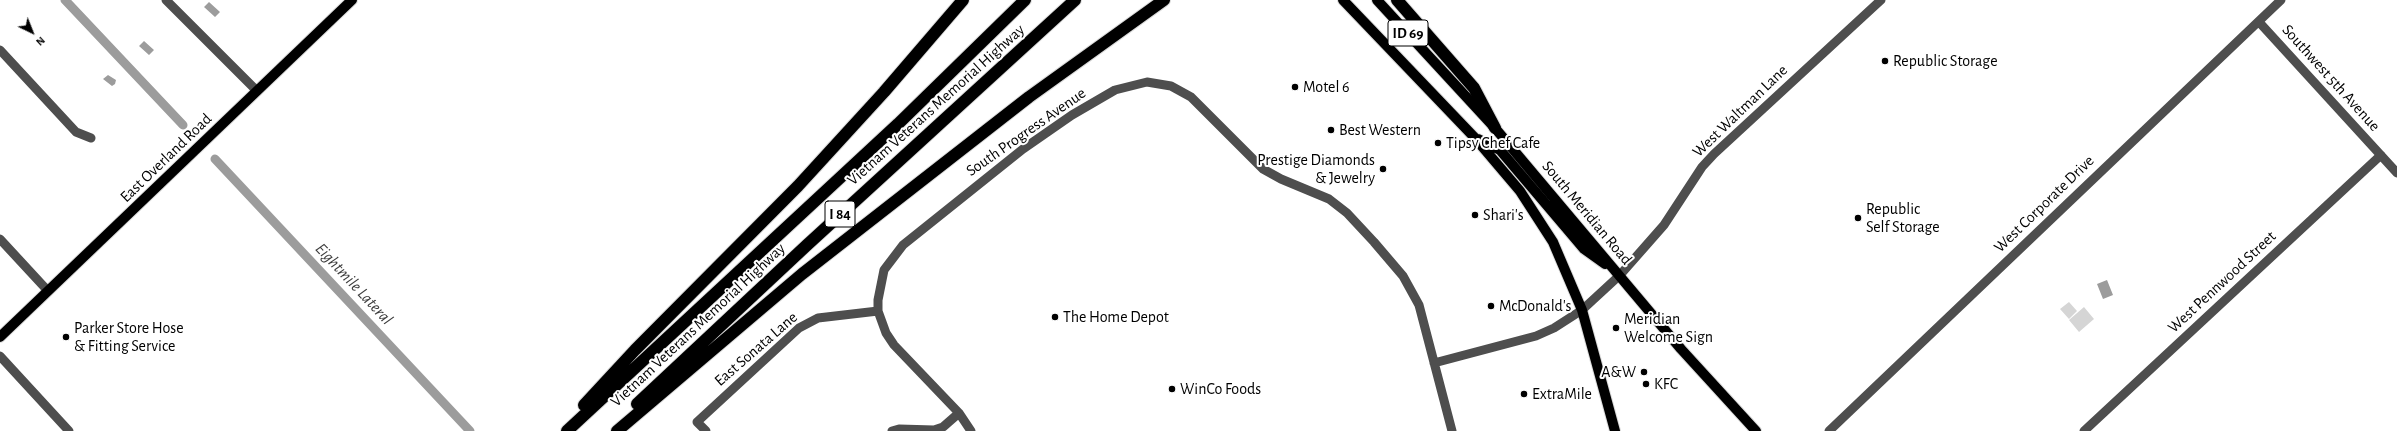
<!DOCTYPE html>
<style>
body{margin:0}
#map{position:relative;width:2397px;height:431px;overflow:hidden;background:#fff;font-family:"Alegreya Sans",sans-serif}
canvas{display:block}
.north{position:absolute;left:12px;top:12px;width:40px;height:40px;-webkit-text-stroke:3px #fff;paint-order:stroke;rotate:137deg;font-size:11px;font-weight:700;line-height:16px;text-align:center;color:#000}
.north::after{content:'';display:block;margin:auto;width:14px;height:18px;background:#000;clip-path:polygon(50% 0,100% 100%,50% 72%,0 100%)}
</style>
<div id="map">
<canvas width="2397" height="431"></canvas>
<div class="north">N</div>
</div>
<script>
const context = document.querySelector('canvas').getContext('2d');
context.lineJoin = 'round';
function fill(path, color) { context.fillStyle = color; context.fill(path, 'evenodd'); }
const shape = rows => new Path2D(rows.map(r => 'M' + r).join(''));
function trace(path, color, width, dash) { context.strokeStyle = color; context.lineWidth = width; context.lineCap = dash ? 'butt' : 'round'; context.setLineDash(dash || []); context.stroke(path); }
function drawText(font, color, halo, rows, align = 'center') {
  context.font = font + ' "Alegreya Sans",sans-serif'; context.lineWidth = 4; context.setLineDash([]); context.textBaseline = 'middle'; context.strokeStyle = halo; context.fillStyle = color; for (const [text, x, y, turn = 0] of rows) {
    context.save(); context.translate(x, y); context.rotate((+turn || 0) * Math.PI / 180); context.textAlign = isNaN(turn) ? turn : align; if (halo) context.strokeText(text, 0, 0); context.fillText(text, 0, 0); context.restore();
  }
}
fill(shape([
 [2069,302,2077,311,2069,319,2060,309],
 [2084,307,2094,319,2079,332,2069,320]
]), '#d5d5d5');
fill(shape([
 [209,2,220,12,215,17,204,7],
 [144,41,154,50,149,55,139,46],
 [108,75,116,80,115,84,112,86,103,79],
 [2107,280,2113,295,2103,299,2097,284]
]), '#9c9c9c');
trace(shape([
 [65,0,183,125],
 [215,159,470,431]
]), '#9c9c9c', 9);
const major = shape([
 [1343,0,1475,138,1520,191,1553,242,1582,310,1615,431],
 [1377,0,1495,128,1681,349,1756,431],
 [1478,139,1500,150,1584,249,1605,264],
 [0,337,352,0]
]);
const highway = shape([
 [1397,0,1474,88,1495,128],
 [637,404,807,245,1075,0],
 [584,405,635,350,798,186,884,92,963,0],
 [567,431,898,124,1025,0],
 [617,431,802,274,1029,97,1164,0]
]);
trace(major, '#dbdbdb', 12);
trace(highway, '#dbdbdb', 14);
trace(shape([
 [166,0,257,91],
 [2259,22,2397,173],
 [0,50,76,132,91,138],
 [0,239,48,291],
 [0,356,69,431],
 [1434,363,1536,336,1554,328,1582,310,1620,275,1664,225,1702,167,1714,154,1881,0],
 [706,431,697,422,799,328,818,318,878,311],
 [892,431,899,429,934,430,943,427,959,413],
 [971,431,959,413,894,345,886,333,878,311,878,300,884,270,903,245,1023,149,1072,115,1115,90,1147,82,1171,86,1191,97,1263,169,1281,179,1329,199,1347,213,1374,242,1403,276,1419,305,1452,431],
 [1829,431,2281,0],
 [2084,431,2381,155]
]), '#4e4e4e', 9);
trace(major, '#000', 10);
trace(highway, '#000', 12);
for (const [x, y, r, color] of [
 [1885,61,4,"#000"],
 [1295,87,4,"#000"],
 [1331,130,4,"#000"],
 [1438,143,4,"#000"],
 [1383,169,4,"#000"],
 [1475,215,4,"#000"],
 [1858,218,4,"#000"],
 [1491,306,4,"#000"],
 [1055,317,4,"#000"],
 [1616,328,4,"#000"],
 [66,337,4,"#000"],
 [1644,372,4,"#000"],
 [1646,384,4,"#000"],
 [1172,389,4,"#000"],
 [1524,394,4,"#000"]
]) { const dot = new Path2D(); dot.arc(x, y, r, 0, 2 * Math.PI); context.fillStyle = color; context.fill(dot); trace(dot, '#fff', 1.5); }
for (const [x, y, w] of [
 [1408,33,40],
 [840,214,30]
]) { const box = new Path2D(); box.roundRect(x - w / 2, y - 13, w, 26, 3); context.fillStyle = '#fff'; context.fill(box); trace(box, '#000', 1); }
drawText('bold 15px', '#000', null, [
 ["ID 69",1408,33],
 ["I 84",840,214]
]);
drawText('16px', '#000', '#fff', [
 ["Republic Storage",1893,61],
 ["Motel 6",1303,87],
 ["Best Western",1339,130],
 ["Tipsy Chef Cafe",1446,143],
 ["Prestige Diamonds",1375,160,"right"],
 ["& Jewelry",1375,178,"right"],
 ["Republic",1866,209],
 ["Self Storage",1866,227],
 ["Shari's",1483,215],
 ["McDonald's",1499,306],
 ["The Home Depot",1063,317],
 ["Meridian",1624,319],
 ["Welcome Sign",1624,337],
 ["Parker Store Hose",74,328],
 ["& Fitting Service",74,346],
 ["A&W",1636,372,"right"],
 ["KFC",1654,384],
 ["WinCo Foods",1180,389],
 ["ExtraMile",1532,394]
], 'left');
drawText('16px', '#000', '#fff', [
 ["Southwest 5th Avenue",2331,78,48],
 ["Vietnam Veterans Memorial Highway",936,105,-42],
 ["West Waltman Lane",1740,111,-44],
 ["South Progress Avenue",1026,132,-35],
 ["East Overland Road",166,158,-44],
 ["West Corporate Drive",2044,204,-44],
 ["South Meridian Road",1587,213,50],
 ["West Pennwood Street",2222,282,-43],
 ["Vietnam Veterans Memorial Highway",698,325,-43],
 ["East Sonata Lane",756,349,-41]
]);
drawText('italic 17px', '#3d3d3d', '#fff', [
 ["Eightmile Lateral",354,284,47]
]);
</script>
